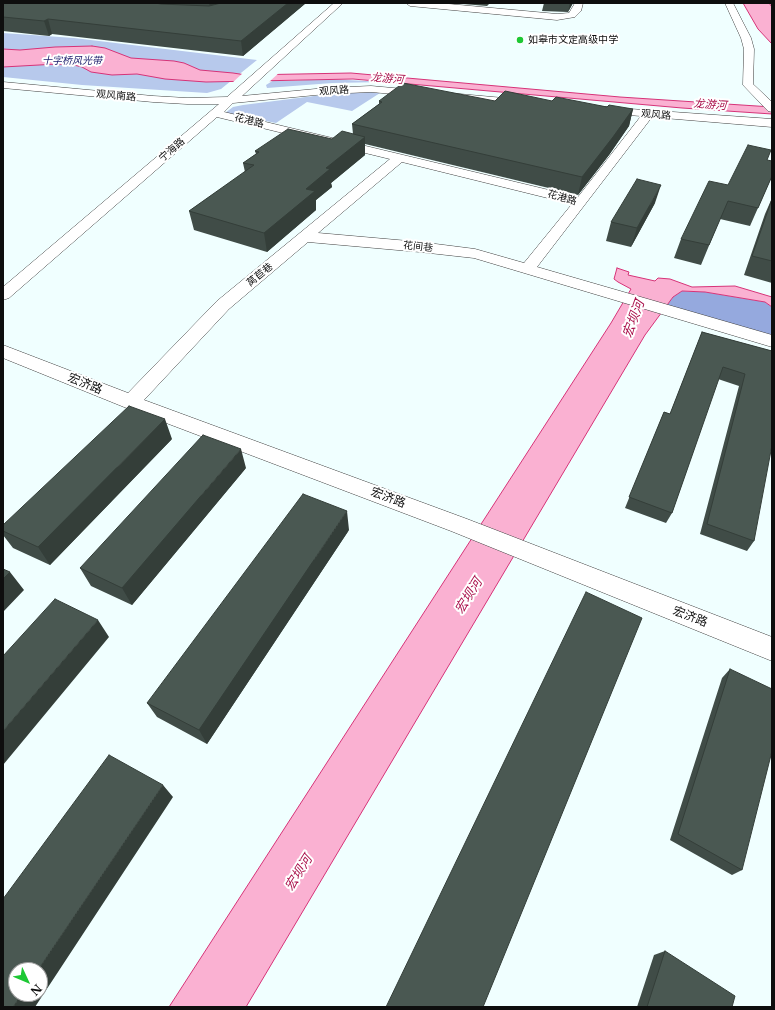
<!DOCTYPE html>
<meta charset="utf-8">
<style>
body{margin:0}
#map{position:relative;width:775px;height:1010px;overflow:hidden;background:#f0ffff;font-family:"Libre Baskerville",serif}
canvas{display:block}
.frame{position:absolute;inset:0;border:4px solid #0e0e0e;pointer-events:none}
.north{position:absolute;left:8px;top:962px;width:40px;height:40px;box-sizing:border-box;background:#fff;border:1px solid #9f9f9f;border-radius:50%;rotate:134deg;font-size:11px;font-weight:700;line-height:16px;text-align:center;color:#0e0e0e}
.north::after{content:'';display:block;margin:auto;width:14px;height:18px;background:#1dc834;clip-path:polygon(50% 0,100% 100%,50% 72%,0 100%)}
</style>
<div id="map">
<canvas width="775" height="1010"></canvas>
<div class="frame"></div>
<div class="north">N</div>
</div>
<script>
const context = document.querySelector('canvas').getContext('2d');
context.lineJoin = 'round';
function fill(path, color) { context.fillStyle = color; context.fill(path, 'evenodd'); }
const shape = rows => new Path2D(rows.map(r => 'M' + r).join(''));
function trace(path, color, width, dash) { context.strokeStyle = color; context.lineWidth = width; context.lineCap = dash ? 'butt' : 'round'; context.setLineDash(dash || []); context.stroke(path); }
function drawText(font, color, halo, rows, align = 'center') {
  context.font = font + ' "Libre Baskerville","Noto Sans SC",serif'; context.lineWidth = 4; context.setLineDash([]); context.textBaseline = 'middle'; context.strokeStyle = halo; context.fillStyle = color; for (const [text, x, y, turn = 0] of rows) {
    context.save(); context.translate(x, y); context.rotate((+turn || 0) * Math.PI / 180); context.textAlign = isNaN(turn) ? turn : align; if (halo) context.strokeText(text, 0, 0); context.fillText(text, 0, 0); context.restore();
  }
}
fill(shape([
 [3,33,74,38,257,60,221,89,207,93,82,85,3,77],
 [328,79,384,82,332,83,267,88,266,85,274,80,287,81],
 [367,92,380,93,352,111,307,102,276,123,225,113,233,107,243,105,314,96]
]), '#b7c9ec');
fill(shape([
 [682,291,705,292,765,302,772,307,772,336,667,305,673,297]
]), '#95a9de');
const water = shape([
 [743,3,769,3,772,7,772,44,758,29,743,3],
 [92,46,105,48,131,58,174,61,184,63,200,70,233,73,246,75,351,73,620,97,772,107,772,114,682,108,353,79,206,82,165,79,137,74,112,75,91,72,82,67,74,65,57,64,3,67,3,49,20,50,55,47,92,46],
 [617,268,629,272,628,275,655,281,658,278,670,279,692,287,735,286,772,297,772,307,765,302,705,292,682,291,673,297,645,335,246,1007,169,1007,611,323,631,289,618,282,614,279,617,268]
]);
fill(water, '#fab1d2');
trace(water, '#d63378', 1);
fill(shape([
 [244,72,260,73,280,72,269,82,232,83]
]), '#f0ffff');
const minor = shape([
 [334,3,343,3,242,96,326,88,371,86,526,100,530,101,532,103,530,105,526,106,371,92,326,94,233,103,224,112,578,197,641,116,602,113,598,112,596,110,598,108,602,107,772,119,772,127,652,117,537,267,772,335,772,347,474,258,420,252,308,242,229,309,144,400,467,519,772,637,772,661,451,531,124,407,3,358,3,345,128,393,217,301,390,159,217,117,9,298,3,300,3,287,219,104,187,104,153,102,3,88,3,82,153,96,187,98,227,97,334,3],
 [402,162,572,204,524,263,475,249,420,242,318,233,402,162],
 [406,3,438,3,557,14,569,13,575,3,583,3,581,11,575,17,557,20,410,6,406,3],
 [725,3,733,3,751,38,754,49,753,84,772,102,772,112,768,111,743,85,744,49,741,38,725,3]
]);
trace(minor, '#414141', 1);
fill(minor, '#fff');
fill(shape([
 [3,3,306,3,243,56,52,34,49,36,3,31],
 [463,3,490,3,487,6,463,4],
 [544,3,573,3,568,12,542,11],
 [379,101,552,101,633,109,629,126,609,155,578,195,365,144,365,155,331,183,332,187,316,200,316,210,267,252,194,230,189,211,245,172,243,163,256,154,255,151,332,139,353,134,352,124,379,104],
 [767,160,772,176,750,226,720,219,701,265,674,258,681,239,728,185],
 [772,198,772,283,744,275,765,214],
 [655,203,631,247,606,241,611,222],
 [702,332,772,351,754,541,747,551,700,534,739,386,718,379,672,513,666,523,625,508,664,412,670,414],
 [172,439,50,565,13,548,3,535,3,525],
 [246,468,132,605,91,586,80,568],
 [349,530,207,744,157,717,147,703],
 [730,669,742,870,732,875,670,840,722,678],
 [665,951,732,1007,637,1007,654,955]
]), '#404c47');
fill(shape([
 [209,3,235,3,211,12],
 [288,3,306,3,243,56,241,41],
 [570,3,573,3,568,12],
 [48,19,52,34,49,36,44,21],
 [633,109,629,126,609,155,578,195,582,177],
 [365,137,365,155,331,183,332,187,316,200,316,210,267,252,264,233,326,168],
 [661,185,655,203,631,247,637,228],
 [165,419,172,439,50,565,38,547],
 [241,449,246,468,132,605,122,588],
 [347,511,349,530,207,744,199,730],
 [10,572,24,590,3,612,3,579],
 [98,620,109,637,3,765,3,731],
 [163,785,173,797,35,1007,13,1007,22,994,40,994,40,970,38,970]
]), '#343e39');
const building = shape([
 [3,3,155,3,161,4,209,6,221,3,288,3,241,41,48,19,44,21,3,17,3,3],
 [403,83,495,101,505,91,552,101,556,97,607,107,609,105,633,109,613,137,582,177,352,124,382,102,379,101,403,83],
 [288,129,332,139,342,131,365,137,326,168,330,169,306,189,315,191,264,233,189,211,254,165,243,163,259,152,255,151,288,129],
 [748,145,771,150,767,160,772,161,772,176,758,208,728,201,709,245,681,239,709,181,728,185,748,145],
 [637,179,661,185,637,228,611,222,637,179],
 [772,199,772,261,752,256,772,199],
 [702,332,772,351,772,445,754,541,707,524,745,374,723,367,672,513,629,497,664,412,670,414,702,332],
 [129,406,165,419,38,547,3,531,3,525,129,406],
 [203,435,241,449,122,588,80,568,203,435],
 [303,494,347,511,199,730,147,703,303,494],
 [3,569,10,572,3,579,3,569],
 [586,592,642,618,483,1007,386,1007,586,592],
 [55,599,98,620,3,731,3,656,55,599],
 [730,669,772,689,772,751,742,870,678,834,730,669],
 [109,755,163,785,38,970,16,970,16,994,22,994,13,1007,3,1007,3,899,109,755],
 [665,951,735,996,732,1007,647,1007,665,951]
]);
fill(building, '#4a5852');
trace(building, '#343e39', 1);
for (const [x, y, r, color] of [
 [520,40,4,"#1dc834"]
]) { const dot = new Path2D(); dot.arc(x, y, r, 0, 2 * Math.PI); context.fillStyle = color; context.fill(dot); trace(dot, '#fff', 1.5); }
drawText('10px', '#0e0e0e', '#fff', [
 ["如皋市文定高级中学",528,40]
], 'left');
drawText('italic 10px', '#1a1c6b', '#fff', [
 ["十字桥风光带",72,61]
]);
drawText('10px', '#0e0e0e', '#fff', [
 ["观风路",334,91,-4],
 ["观风南路",116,96,5],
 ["观风路",656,115,5],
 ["花港路",249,121,14],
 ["宁海路",172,150,-41],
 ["花港路",562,198,16],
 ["花间巷",418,247,6],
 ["莴苣巷",260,275,-39]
]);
drawText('italic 11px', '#a90f4a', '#fff', [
 ["龙游河",387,79,5],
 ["龙游河",710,105,4]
]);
drawText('12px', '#0e0e0e', '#fff', [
 ["宏济路",85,384,22],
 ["宏济路",388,498,21],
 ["宏济路",690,617,21]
]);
drawText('italic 13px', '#a90f4a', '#fff', [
 ["宏坝河",634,319,-70],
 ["宏坝河",469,596,-58],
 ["宏坝河",299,873,-58]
]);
</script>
